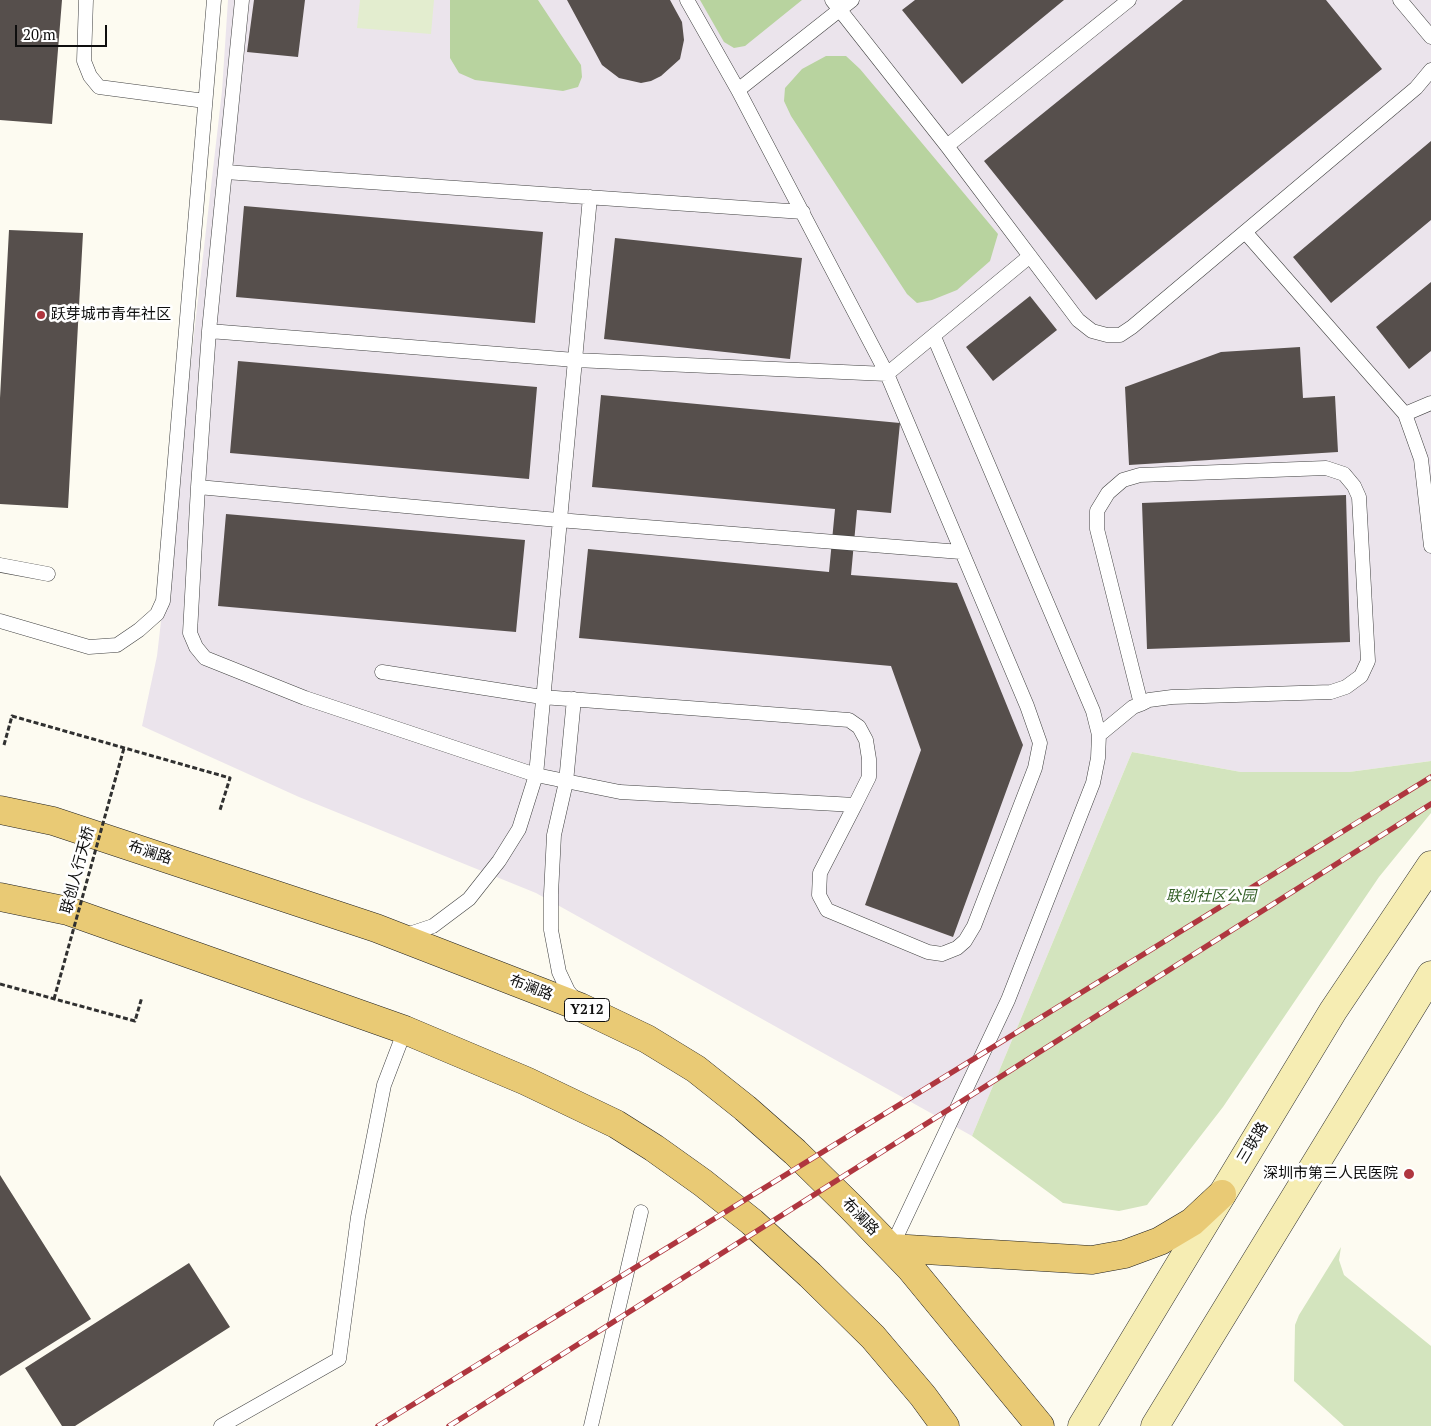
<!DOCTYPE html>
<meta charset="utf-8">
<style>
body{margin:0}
#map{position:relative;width:1431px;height:1426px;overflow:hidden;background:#fdfbf1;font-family:"PT Serif",serif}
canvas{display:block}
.scale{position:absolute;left:15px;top:25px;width:92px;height:22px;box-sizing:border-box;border:2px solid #0e0e0e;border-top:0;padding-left:6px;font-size:15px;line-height:18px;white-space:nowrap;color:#0e0e0e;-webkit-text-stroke:4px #fff;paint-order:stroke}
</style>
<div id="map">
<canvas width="1431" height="1426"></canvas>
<div class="scale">20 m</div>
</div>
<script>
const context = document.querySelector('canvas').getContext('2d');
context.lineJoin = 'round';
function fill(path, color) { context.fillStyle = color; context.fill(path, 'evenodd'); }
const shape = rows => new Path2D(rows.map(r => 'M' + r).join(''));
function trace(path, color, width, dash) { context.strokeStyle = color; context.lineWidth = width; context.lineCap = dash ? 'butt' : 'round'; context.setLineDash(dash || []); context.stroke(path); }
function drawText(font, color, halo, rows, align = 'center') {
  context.font = font + ' "PT Serif","Noto Sans SC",serif'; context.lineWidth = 5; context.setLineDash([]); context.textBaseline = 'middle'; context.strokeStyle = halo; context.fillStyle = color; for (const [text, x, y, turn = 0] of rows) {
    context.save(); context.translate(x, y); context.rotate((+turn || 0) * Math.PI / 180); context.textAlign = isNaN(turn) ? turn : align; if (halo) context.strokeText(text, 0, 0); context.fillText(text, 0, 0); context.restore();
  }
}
fill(shape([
 [228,0,1431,0,1431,761,1349,772,1241,772,1132,752,972,1136,536,893,299,797,142,726,157,656,222,91]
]), '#ebe4ec');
fill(shape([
 [1132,752,1241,772,1349,772,1431,761,1431,813,1379,877,1223,1107,1147,1205,1119,1211,1063,1203,972,1136],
 [1341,1247,1339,1260,1344,1275,1431,1346,1431,1426,1344,1426,1294,1381,1295,1325,1299,1315]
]), '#d3e4be');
fill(shape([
 [450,0,538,0,581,65,582,77,578,87,563,91,475,80,459,73,450,58],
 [700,0,802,0,745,46,734,48,724,42],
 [826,56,846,56,860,69,998,234,990,261,957,290,932,300,917,303,907,294,791,116,784,101,785,88,802,69]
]), '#b8d39f');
fill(shape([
 [360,0,434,0,431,34,357,28]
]), '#e3edcf');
fill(shape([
 [0,0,62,0,52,124,0,120],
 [254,0,305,0,298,57,247,52],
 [567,0,670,0,682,22,684,40,680,59,661,76,651,81,641,83,619,78,602,65],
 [915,0,1064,0,962,84,902,10],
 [1183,0,1326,0,1382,69,1096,300,984,161],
 [1431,141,1431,220,1331,303,1293,257],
 [244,206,543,232,535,323,236,297],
 [9,230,83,233,68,508,0,504,0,398],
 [615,238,802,258,790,359,604,339],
 [1431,282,1431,351,1409,369,1376,327],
 [1030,296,1057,330,993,381,966,347],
 [1300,347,1303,398,1335,396,1338,452,1129,465,1125,387,1221,352],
 [238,361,537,387,529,479,230,453],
 [601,395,900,423,891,513,857,510,851,575,957,583,1023,745,953,937,865,905,921,750,891,666,579,638,588,549,829,572,835,509,592,487],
 [1346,495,1350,642,1147,649,1142,503],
 [226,514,525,540,516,632,218,606],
 [0,1175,91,1319,0,1376],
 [189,1263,230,1327,75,1426,62,1426,25,1368]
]), '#564f4c');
const lane = shape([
 [86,0,84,61,90,76,99,87,205,101],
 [242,0,209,331,198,487,190,633,196,647,205,658,305,698,536,775,620,792,855,805,820,873,819,895,827,910,928,952,942,954,957,948,965,941,974,926,1035,768,1040,743,1027,706,887,374,738,90,687,0],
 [832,0,947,146,1078,320,1092,331,1107,335,1120,335,1132,327,1416,88,1431,70],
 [1400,0,1431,37],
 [738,90,852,0],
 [947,146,1129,0],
 [225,172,803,212],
 [1246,233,1405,414,1431,403],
 [209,331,575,360,590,197],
 [1405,414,1421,459,1431,546],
 [198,487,558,520,961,552],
 [0,565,48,574],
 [0,621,89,647,117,645,139,630,157,614,163,601,214,0],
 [382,672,542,697,849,720,859,727,866,740,869,759,869,777,855,805],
 [574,699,566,782,554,835,551,894,551,930,559,972,568,991,577,1002],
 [1099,735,1133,707,1141,704,1149,700,1172,697,1331,692,1346,687,1361,676,1368,661,1359,497,1354,486,1344,474,1326,468,1140,475,1123,480,1108,493,1097,511,1097,529,1141,704],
 [403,936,433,926,469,899,499,861,519,829,536,775,575,360,887,374,1030,256],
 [891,1248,1008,1000,1093,783,1098,758,1099,735,1093,711,934,337],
 [221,1426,339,1359,358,1217,384,1085,405,1030],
 [591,1426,641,1212]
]);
const secondary = shape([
 [1082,1426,1333,1011,1431,865],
 [1155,1426,1431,975]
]);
const primary = shape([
 [0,810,53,821,376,928,580,1007,647,1039,696,1069,745,1108,795,1152,851,1207,911,1269,1040,1426],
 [0,897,68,911,405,1030,526,1081,616,1124,654,1148,703,1183,752,1222,810,1275,873,1337,923,1396,945,1426],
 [891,1248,1092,1260,1125,1254,1160,1241,1192,1222,1222,1194]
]);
trace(lane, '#414141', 15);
trace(secondary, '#303030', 29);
trace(primary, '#1f1f1f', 29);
trace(shape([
 [4,745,12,716,230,778,220,810],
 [0,984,135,1021,142,997]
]), '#303030', 3, [5, 2.5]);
trace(lane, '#fff', 14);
trace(secondary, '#f6edb3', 28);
trace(primary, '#e9ca75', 28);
const rail = shape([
 [378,1426,1431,777],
 [449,1426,1431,804]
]);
trace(rail, '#af363f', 5.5);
trace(rail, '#fff', 4, [11]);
trace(shape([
 [54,999,124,748]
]), '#303030', 3, [5, 2.5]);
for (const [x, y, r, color] of [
 [41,315,5,"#af363f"],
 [1409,1174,6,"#af363f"]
]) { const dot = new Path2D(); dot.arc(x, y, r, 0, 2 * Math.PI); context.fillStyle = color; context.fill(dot); trace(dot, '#fff', 2); }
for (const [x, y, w] of [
 [587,1010,45]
]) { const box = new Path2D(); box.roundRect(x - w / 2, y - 11.5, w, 23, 4); context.fillStyle = '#fff'; context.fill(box); trace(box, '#0e0e0e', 1); }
drawText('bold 14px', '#0e0e0e', null, [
 ["Y212",587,1010]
]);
drawText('15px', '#0e0e0e', '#fff', [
 ["跃芽城市青年社区",51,315],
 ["深圳市第三人民医院",1398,1174,"right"]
], 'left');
drawText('15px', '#0e0e0e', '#fff', [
 ["布澜路",150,853,18],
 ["联创人行天桥",78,870,-75],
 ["布澜路",531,988,21],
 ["三联路",1253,1143,-59],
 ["布澜路",860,1217,46]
]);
drawText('italic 15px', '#335f26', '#fff', [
 ["联创社区公园",1211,897]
]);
</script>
